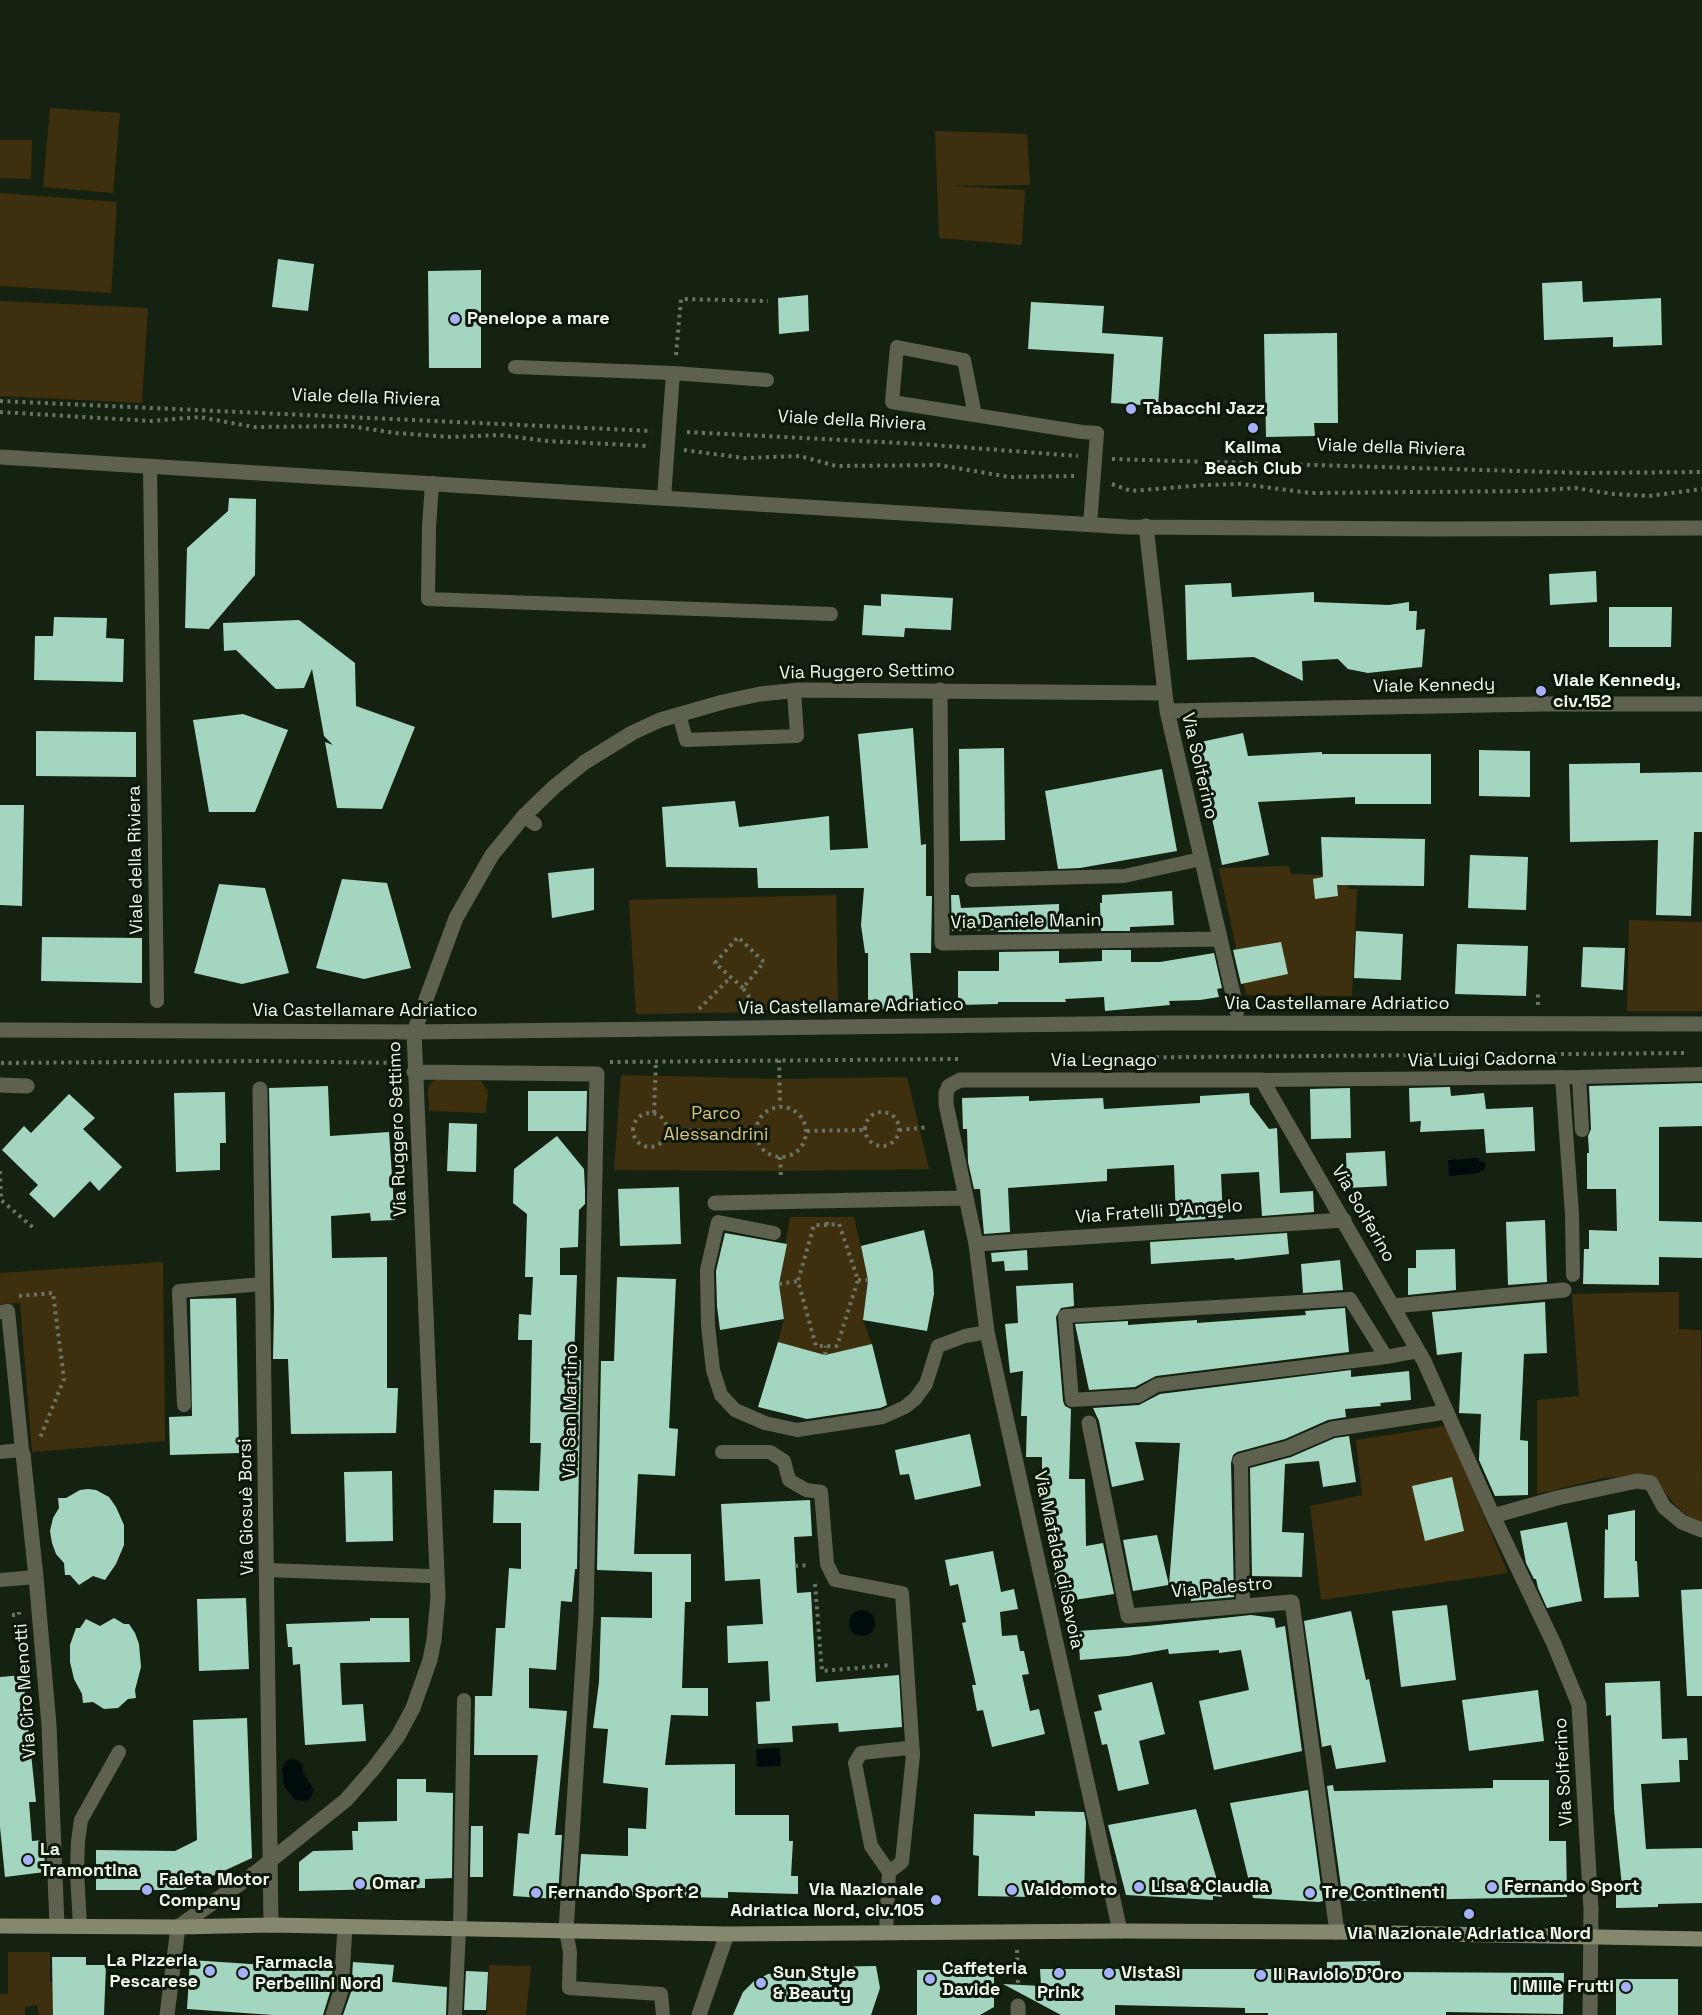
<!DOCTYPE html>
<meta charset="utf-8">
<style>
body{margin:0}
canvas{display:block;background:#152211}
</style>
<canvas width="1702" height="2015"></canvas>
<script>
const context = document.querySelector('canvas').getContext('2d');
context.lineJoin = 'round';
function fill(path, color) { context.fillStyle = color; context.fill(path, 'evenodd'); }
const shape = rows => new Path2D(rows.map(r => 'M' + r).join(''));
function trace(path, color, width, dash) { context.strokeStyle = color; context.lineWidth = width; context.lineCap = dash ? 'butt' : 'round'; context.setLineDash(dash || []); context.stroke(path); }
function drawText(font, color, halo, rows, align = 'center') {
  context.font = font + ' "Space Grotesk",sans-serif'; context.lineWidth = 6; context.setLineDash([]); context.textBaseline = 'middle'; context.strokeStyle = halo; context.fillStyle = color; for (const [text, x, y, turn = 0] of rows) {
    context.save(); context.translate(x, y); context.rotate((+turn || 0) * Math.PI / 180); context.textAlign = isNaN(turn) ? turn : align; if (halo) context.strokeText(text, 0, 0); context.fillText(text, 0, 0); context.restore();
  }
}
fill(shape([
 [50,108,120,113,113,193,43,187],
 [935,131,1027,134,1030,185,952,186,1025,190,1022,245,939,238],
 [0,140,32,140,31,179,0,178],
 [0,193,117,202,111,293,0,286],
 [0,301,148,308,142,403,0,396],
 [1289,866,1291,874,1349,876,1348,889,1357,889,1352,996,1246,995,1219,868],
 [836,895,838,1011,636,1014,629,900],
 [1629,920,1702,922,1702,1011,1627,1011],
 [621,1075,780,1079,907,1077,929,1169,781,1171,614,1170],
 [438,1078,481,1081,488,1091,486,1113,429,1111,428,1088,432,1082],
 [790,1217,854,1217,868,1280,863,1320,872,1344,825,1355,778,1342,784,1319,779,1284],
 [163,1262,165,1441,32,1452,20,1303,0,1304,0,1273],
 [1679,1292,1679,1329,1701,1330,1702,1523,1689,1517,1674,1504,1662,1488,1628,1476,1604,1478,1537,1494,1537,1400,1579,1396,1572,1294],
 [1446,1426,1508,1573,1321,1600,1310,1506,1362,1495,1356,1440],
 [8,1952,50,1952,50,1982,62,1983,60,2015,39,2015,37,2005,25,2007,25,2015,0,2015,0,1994,8,1994],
 [489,1965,531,1966,526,2015,487,2015]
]), '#3e2f0f');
fill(shape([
 [1479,1158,1479,1161,1483,1161,1486,1164,1484,1170,1480,1171,1480,1173,1449,1176,1448,1160],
 '849 1623a13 13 0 1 1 26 0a13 13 0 1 1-26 0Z',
 [780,1748,781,1766,757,1767,756,1749],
 [291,1759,296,1760,303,1764,303,1773,314,1789,311,1798,306,1801,295,1800,284,1786,282,1768,286,1761]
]), '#000b0b');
fill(shape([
 [278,259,314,264,308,311,272,307],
 [481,270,481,368,429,368,428,271],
 [1582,281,1583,302,1661,298,1662,345,1613,347,1613,337,1544,340,1542,283],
 [808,295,809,331,779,334,778,298],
 [1031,302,1104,306,1102,333,1163,337,1158,406,1111,403,1114,354,1028,349],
 [1337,333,1338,423,1314,423,1315,436,1266,437,1264,334],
 [229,498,256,499,255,575,209,629,185,628,187,548,228,511],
 [1596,571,1597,602,1550,605,1549,574],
 [1231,583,1232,597,1314,592,1314,602,1389,605,1409,602,1409,611,1417,611,1416,630,1425,629,1422,667,1368,673,1348,669,1338,659,1302,661,1303,681,1254,657,1187,660,1185,585],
 [881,594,953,598,951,630,905,628,904,637,862,635,864,605,881,606],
 [1609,607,1672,607,1671,647,1609,647],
 [54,617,107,618,106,638,124,639,123,682,34,680,35,636,53,636],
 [299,620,355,663,356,706,415,727,382,809,337,808,325,742,333,745,324,736,312,669,304,688,276,689,236,650,224,651,223,623],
 [243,714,288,730,255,812,209,812,193,720],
 [913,728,921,845,926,844,926,896,932,896,931,953,910,953,914,1009,868,1009,868,953,865,953,861,925,864,888,758,888,757,868,666,867,662,807,735,801,739,827,829,816,830,850,868,848,858,734],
 [36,731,136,732,136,777,36,776],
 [1243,733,1248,756,1322,752,1322,754,1431,754,1431,804,1355,804,1355,797,1258,802,1269,855,1222,865,1196,743],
 [1004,748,1005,840,960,841,959,749],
 [1479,750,1530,751,1530,797,1479,796],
 [1640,763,1640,773,1702,772,1702,832,1694,832,1691,916,1656,915,1658,840,1570,842,1569,764],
 [1162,769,1177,851,1080,868,1058,869,1045,791],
 [0,805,24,805,22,906,0,905],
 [1321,837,1425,839,1424,886,1337,885,1338,896,1315,899,1313,879,1323,877],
 [1470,855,1528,857,1526,910,1468,908],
 [594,868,594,910,552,918,548,873],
 [342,879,387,883,411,968,364,979,316,968],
 [219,884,265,888,289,973,242,984,194,973],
 [1172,891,1174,925,1130,927,1130,931,1101,931,1100,903,1102,903,1102,895],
 [951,895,959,895,961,908,1059,904,1059,932,998,932,998,930,952,931],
 [1356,931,1403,934,1401,980,1354,978],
 [42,937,142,938,142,983,41,981],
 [1281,942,1288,974,1241,984,1233,950],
 [1457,944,1528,946,1526,996,1455,994],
 [1583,947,1625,948,1623,990,1581,987],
 [1102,950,1131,950,1131,962,1160,962,1214,953,1222,988,1217,989,1219,997,1200,1000,1169,1001,1170,1005,1105,1011,1104,997,1065,999,1066,1002,998,1002,998,1004,958,1005,958,971,999,971,999,952,1059,951,1059,963,1102,961],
 [1702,1083,1702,1126,1659,1127,1659,1221,1702,1222,1702,1258,1659,1257,1659,1285,1583,1284,1584,1249,1589,1249,1589,1230,1617,1231,1616,1189,1587,1189,1587,1153,1589,1153,1588,1136,1591,1129,1589,1086],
 [328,1086,330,1136,389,1132,395,1220,371,1221,370,1213,331,1216,332,1258,387,1257,387,1388,398,1388,396,1433,291,1434,288,1359,273,1359,274,1309,269,1088],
 [1450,1087,1451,1096,1484,1093,1486,1109,1533,1107,1535,1151,1486,1153,1484,1129,1420,1132,1421,1121,1410,1122,1409,1088],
 [1350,1088,1351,1138,1311,1139,1310,1089],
 [528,1091,587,1091,586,1131,528,1131],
 [225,1092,226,1143,220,1143,220,1170,176,1172,174,1093],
 [1249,1093,1250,1104,1269,1129,1277,1128,1280,1193,1313,1191,1314,1212,1262,1216,1259,1172,1221,1174,1223,1218,1176,1221,1174,1165,1107,1169,1107,1181,1008,1188,1010,1232,984,1234,980,1189,974,1189,968,1162,967,1129,963,1129,962,1098,1029,1096,1029,1101,1103,1098,1104,1109,1200,1103,1200,1096],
 [69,1094,95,1118,83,1129,122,1167,99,1191,90,1181,54,1218,29,1194,38,1185,2,1150,24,1126,31,1133],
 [449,1123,477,1124,476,1172,447,1171],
 [557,1136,584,1169,585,1190,585,1204,579,1210,578,1247,560,1248,560,1275,577,1275,574,1360,581,1360,577,1569,575,1569,572,1602,561,1601,556,1670,529,1668,529,1708,567,1711,555,1835,562,1835,558,1895,557,1895,556,1899,513,1896,518,1833,529,1834,538,1755,474,1755,475,1696,492,1696,496,1628,505,1628,509,1568,521,1569,521,1523,493,1523,494,1490,539,1491,541,1443,530,1443,532,1340,518,1340,519,1314,531,1315,533,1277,525,1277,527,1214,513,1203,514,1169],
 [1385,1151,1387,1186,1347,1188,1346,1153],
 [679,1187,681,1244,620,1246,618,1189],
 [1545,1220,1547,1282,1508,1285,1506,1222],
 [924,1230,933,1272,934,1294,927,1331,863,1320,868,1280,861,1246],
 [725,1233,787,1244,779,1284,784,1319,720,1330,717,1306,716,1271],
 [1287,1233,1289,1254,1235,1260,1234,1258,1151,1264,1150,1242],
 [1455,1249,1456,1290,1408,1295,1408,1268,1416,1268,1416,1250],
 [1027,1250,1028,1270,1005,1271,1004,1261,992,1262,991,1253],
 [1340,1260,1343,1290,1303,1293,1301,1264],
 [617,1277,676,1279,669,1428,678,1429,675,1476,638,1474,634,1554,691,1554,691,1602,685,1602,682,1688,708,1688,708,1716,671,1715,665,1765,735,1764,735,1815,789,1815,789,1841,793,1841,791,1876,798,1876,798,1894,728,1892,728,1898,607,1895,607,1898,578,1896,581,1854,628,1856,628,1828,646,1829,648,1788,603,1783,608,1729,593,1728,599,1682,601,1617,652,1618,652,1572,597,1570,601,1361,614,1361],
 [1073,1283,1074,1306,1061,1308,1056,1317,1063,1401,1065,1406,1071,1409,1069,1479,1085,1479,1086,1546,1103,1543,1114,1594,1061,1602,1061,1587,1055,1587,1054,1525,1048,1525,1048,1507,1042,1507,1042,1457,1026,1457,1027,1416,1021,1416,1023,1371,1010,1373,1005,1324,1018,1323,1016,1286],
 [236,1298,239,1453,170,1455,169,1417,192,1416,190,1299],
 [1545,1302,1547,1353,1524,1354,1520,1440,1528,1441,1528,1495,1495,1496,1479,1460,1481,1414,1459,1413,1462,1352,1437,1355,1432,1312],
 [1345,1308,1349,1352,1156,1376,1135,1387,1089,1390,1075,1324,1128,1321,1128,1325,1197,1320,1197,1323,1306,1315,1305,1311],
 [778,1342,825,1355,872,1344,887,1405,880,1408,807,1419,758,1407],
 [1351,1370,1351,1377,1409,1371,1411,1400,1380,1403,1381,1406,1345,1409,1346,1417,1328,1420,1285,1439,1237,1452,1233,1455,1231,1463,1234,1597,1191,1601,1192,1581,1133,1591,1123,1540,1157,1535,1169,1585,1180,1443,1135,1442,1144,1480,1112,1487,1099,1421,1093,1408,1139,1405,1160,1394],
 [970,1434,981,1486,915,1500,909,1474,900,1475,895,1450],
 [1349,1436,1356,1482,1323,1487,1319,1461,1285,1464,1282,1532,1304,1533,1302,1577,1252,1576,1250,1468,1291,1457,1335,1438],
 [392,1471,393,1541,346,1542,344,1472],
 [1452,1477,1464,1531,1425,1541,1412,1486],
 [88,1489,96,1490,109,1497,116,1507,124,1525,124,1545,116,1564,105,1580,93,1576,79,1585,70,1575,65,1575,64,1563,56,1554,52,1543,50,1531,53,1518,59,1508,58,1498,66,1498,80,1490],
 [810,1500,812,1536,794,1537,797,1593,811,1592,816,1682,899,1675,902,1727,839,1732,838,1723,792,1726,793,1742,758,1744,756,1702,770,1701,768,1661,728,1663,727,1626,763,1624,760,1579,725,1581,721,1504],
 [1635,1510,1635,1561,1637,1561,1639,1597,1604,1598,1605,1529,1608,1530,1608,1515],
 [1567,1522,1582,1601,1547,1608,1538,1588,1536,1579,1534,1579,1526,1563,1520,1531],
 [993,1551,1001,1592,1014,1589,1018,1609,1000,1612,1002,1636,1017,1635,1020,1651,1024,1651,1029,1674,1022,1675,1030,1711,1039,1709,1045,1734,992,1747,983,1710,977,1711,972,1685,976,1685,962,1623,966,1622,958,1584,950,1586,945,1560],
 [1702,1589,1702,1696,1687,1696,1681,1590],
 [246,1598,249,1669,199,1671,197,1599],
 [1447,1605,1456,1680,1401,1687,1392,1611],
 [1351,1611,1366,1680,1369,1679,1386,1762,1336,1769,1331,1745,1322,1747,1304,1621],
 [1251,1615,1274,1618,1276,1628,1285,1626,1302,1751,1214,1770,1199,1701,1249,1690,1241,1650,1219,1653,1219,1650,1169,1654,1168,1649,1128,1656,1080,1660,1078,1631,1148,1626],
 [114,1618,124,1624,129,1624,135,1633,139,1644,141,1667,135,1690,136,1698,128,1699,118,1708,104,1709,93,1702,83,1703,82,1694,74,1679,70,1662,70,1645,76,1628,80,1628,86,1619,100,1626],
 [370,1618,409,1618,410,1662,340,1663,342,1705,363,1704,366,1741,305,1745,300,1664,293,1665,292,1647,288,1647,286,1624,370,1621],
 [23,1675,36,1802,29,1802,32,1841,44,1840,45,1872,5,1877,0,1827,0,1677],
 [1660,1681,1662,1739,1687,1738,1688,1760,1679,1760,1680,1782,1641,1784,1646,1849,1702,1848,1702,1903,1658,1904,1658,1907,1616,1908,1616,1886,1622,1886,1614,1809,1611,1715,1606,1716,1605,1683],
 [1152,1682,1165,1734,1139,1741,1149,1784,1118,1791,1107,1744,1102,1745,1094,1712,1102,1710,1098,1695],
 [1538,1690,1544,1741,1469,1751,1462,1700],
 [247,1718,252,1858,182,1890,96,1890,96,1850,175,1851,197,1840,193,1720],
 [397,1779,426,1779,426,1792,453,1793,452,1878,425,1879,425,1888,299,1891,299,1862,313,1851,353,1850,352,1831,358,1831,358,1822,397,1821],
 [1493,1780,1549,1780,1549,1841,1566,1841,1567,1897,1343,1901,1327,1786,1333,1785,1334,1791,1493,1788],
 [1308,1790,1323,1901,1319,1902,1253,1898,1230,1803],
 [1196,1809,1222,1897,1213,1896,1213,1900,1126,1895,1108,1825],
 [1035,1811,1084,1812,1086,1822,1084,1898,978,1896,979,1856,973,1855,974,1814,1035,1816],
 [471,1826,483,1826,483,1877,470,1877],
 [52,1957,86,1957,86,1965,106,1965,104,2015,53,2015],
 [190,1960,266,1965,333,1962,331,1989,323,2015,273,2015,187,2009],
 [1370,1961,1380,1961,1381,1972,1564,1973,1563,2014,1446,2012,1446,2015,1268,2015,1268,2013,1245,2013,1245,2008,1115,2005,1115,2015,1061,2015,1003,1984,1041,1986,1040,1969,1327,1969,1327,1962],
 [353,1962,394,1965,392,1982,447,1987,446,2015,343,2015,351,1992],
 [876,1966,880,1988,871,2015,733,2015,743,1992,753,1982,768,1974,784,1972,824,1979,823,1967],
 [917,1970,994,1970,994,2007,980,2015,917,2015],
 [466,1971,488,1972,486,2010,464,2010],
 [1616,1979,1678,1979,1678,2015,1616,2015]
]), '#a4d5c0');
trace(shape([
 [676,355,681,299,768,301],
 [0,401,652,431],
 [0,412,151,421,199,417,254,427,350,426,395,433,451,437,500,435,547,441,650,446],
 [687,432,920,444,1078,456],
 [684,450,744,458,800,456,836,466,939,465,1009,477,1076,476],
 [1112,459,1583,473,1702,472],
 [1112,484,1131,491,1205,485,1242,484,1310,493,1528,491,1575,488,1613,494,1649,496,1702,489],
 [743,988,715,963,738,937,764,962,743,988,758,1010],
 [1538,1005,1538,992],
 [699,1009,730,978],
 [1066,1058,1688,1053],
 [779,1060,780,1106],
 [610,1062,959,1059],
 [1,1063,259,1061,398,1063],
 '756 1132a25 25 0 1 1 50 0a25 25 0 1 1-50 0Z',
 '865 1129a17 17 0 1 1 34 0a17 17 0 1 1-34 0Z',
 [654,1113,656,1061],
 '633 1130a17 17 0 1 1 34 0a17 17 0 1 1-34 0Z',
 [667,1130,755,1131],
 [899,1130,928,1127],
 [807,1131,866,1130],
 [780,1157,781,1179],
 [0,1171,1,1200,36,1230],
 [827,1225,814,1225,798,1281,816,1346,837,1346,858,1280,839,1224,827,1225,827,1218],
 [858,1280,868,1280],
 [779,1284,798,1281],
 [19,1296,53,1293,64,1379,40,1438],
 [825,1355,826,1346],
 [795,1566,810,1565],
 [815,1584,822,1671,891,1665],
 [12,1615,19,1615,19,1612],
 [1017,1950,1018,1985]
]), '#697465', 4, [3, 4.5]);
trace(shape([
 [515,367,673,373,767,380],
 [975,415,964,360,897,347,892,402,1082,432,1097,433,1090,525],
 [150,466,157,1001],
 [432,483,429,527,428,599,831,614],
 [664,498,673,373],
 [679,714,686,740,797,736,794,690],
 [524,816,535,824],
 [972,880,1124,876,1201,859],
 [1562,1077,1572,1214,1573,1275],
 [1579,1077,1582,1130],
 [1262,1080,1579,1077,1702,1074],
 [774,1233,718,1222,707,1270,708,1325,713,1370,721,1395,735,1410,765,1423,797,1430,883,1417,905,1407,915,1399,926,1384,938,1346,965,1336,987,1332],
 [0,1312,8,1311,22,1450,0,1452],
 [1386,1357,1350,1299,1065,1316,1072,1400,1138,1396,1157,1385,1386,1357,1418,1351],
 [184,1405,179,1291,263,1284],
 [722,1452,770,1452,784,1461,789,1480,806,1490,821,1492,827,1564,835,1580,902,1593,913,1755],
 [1241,1466,1243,1606],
 [267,1570,429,1576],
 [0,1580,36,1577],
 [80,1926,77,1872,78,1841,81,1820,119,1752],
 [460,1929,464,1700],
 [566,1931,570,1952,569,1988,661,1994,663,2015],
 [886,1932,889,1872,871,1846,855,1763,861,1753,908,1748,913,1755,902,1862,889,1872],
 [455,2015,459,1929]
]), '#5f6150', 14);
trace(shape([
 [1018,2006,1018,2015]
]), '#5f6150', 15);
trace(shape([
 [1146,526,1167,711,1237,1011],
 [940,690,942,943,1220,939],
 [1167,711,1542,704,1702,704],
 [0,1030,414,1032,1169,1023,1702,1024],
 [414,1072,597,1074,586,1615,566,1931],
 [0,1085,27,1086],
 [260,1089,271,1925],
 [715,1203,965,1198],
 [976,1244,1344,1220],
 [1393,1306,1564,1290],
 [1089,1423,1128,1616,1292,1602,1337,1932],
 [23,1454,36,1577,49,1725,57,1926],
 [1240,1461,1288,1448,1332,1429,1446,1412],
 [1493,1516,1557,1498,1637,1481,1651,1483,1664,1507,1682,1522,1702,1530],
 [1120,1931,987,1332,976,1244,946,1104,946,1093,949,1086,960,1080,1262,1080,1424,1361,1493,1516,1554,1644,1579,1705,1591,1909,1590,2015],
 [167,2015,178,1927,255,1873,346,1800,374,1768,398,1736,413,1708,430,1660,434,1640,438,1597,414,1032,456,918,492,855,524,816,554,787,585,762,632,733,660,720,723,702,760,694,799,690,1163,693],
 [333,2015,341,1991,345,1927],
 [699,2015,727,1934]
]), '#5f6150', 15);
trace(shape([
 [0,457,1128,527,1435,529,1702,528]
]), '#5f6150', 15);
trace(shape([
 [0,1926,178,1927,271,1925,727,1934,1120,1931,1337,1932,1702,1939]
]), '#85886c', 15);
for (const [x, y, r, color] of [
 [455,319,6,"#a6b1fc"],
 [1131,409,6,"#a6b1fc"],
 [1253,428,6,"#a6b1fc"],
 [1541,691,6,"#a6b1fc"],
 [28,1860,6,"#a6b1fc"],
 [360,1884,6,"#a6b1fc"],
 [1139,1887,6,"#a6b1fc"],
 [1492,1887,6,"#a6b1fc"],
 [147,1890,6,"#a6b1fc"],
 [1012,1890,6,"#a6b1fc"],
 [536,1893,6,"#a6b1fc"],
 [1310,1893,6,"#a6b1fc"],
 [936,1900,6,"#a6b1fc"],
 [1469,1914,6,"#a6b1fc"],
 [210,1971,6,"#a6b1fc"],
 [243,1973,6,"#a6b1fc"],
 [1059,1973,6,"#a6b1fc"],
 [1109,1973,6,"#a6b1fc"],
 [1261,1975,6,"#a6b1fc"],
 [930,1979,6,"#a6b1fc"],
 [761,1983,6,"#a6b1fc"],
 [1626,1987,6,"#a6b1fc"]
]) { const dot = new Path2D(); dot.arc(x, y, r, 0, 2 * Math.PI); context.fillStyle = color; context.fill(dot); trace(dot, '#0c1809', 2); }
drawText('bold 18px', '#eff7ec', '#0c1809', [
 ["Penelope a mare",467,319],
 ["Tabacchi Jazz",1143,409],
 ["Kalima",1253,448,"center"],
 ["Beach Club",1253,469,"center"],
 ["Viale Kennedy,",1553,681],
 ["civ.152",1553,702],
 ["La",40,1850],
 ["Tramontina",40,1871],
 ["Faieta Motor",159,1880],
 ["Company",159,1901],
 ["Omar",372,1884],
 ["Lisa & Claudia",1151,1887],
 ["Fernando Sport",1504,1887],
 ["Via Nazionale",924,1890,"right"],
 ["Adriatica Nord, civ.105",924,1911,"right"],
 ["Valdomoto",1024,1890],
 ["Fernando Sport 2",548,1893],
 ["Tre Continenti",1322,1893],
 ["Via Nazionale Adriatica Nord",1469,1934,"center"],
 ["La Pizzeria",198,1961,"right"],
 ["Pescarese",198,1982,"right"],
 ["Farmacia",255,1963],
 ["Perbellini Nord",255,1984],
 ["Caffeteria",942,1969],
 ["Davide",942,1990],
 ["Sun Style",773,1973],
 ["& Beauty",773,1994],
 ["VistaSì",1121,1973],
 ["Il Raviolo D'Oro",1273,1975],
 ["I Mille Frutti",1614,1987,"right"],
 ["Prink",1059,1993,"center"]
], 'left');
drawText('18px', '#eff7ec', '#0c1809', [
 ["Viale della Riviera",366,398,2],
 ["Viale della Riviera",852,421,3],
 ["Viale della Riviera",1391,448,2],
 ["Via Ruggero Settimo",867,672,-1],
 ["Viale Kennedy",1434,686,-1],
 ["Via Solferino",1199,766,77],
 ["Viale della Riviera",136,860,-91],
 ["Via Daniele Manin",1026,922,-1],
 ["Via Castellamare Adriatico",1337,1004],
 ["Via Castellamare Adriatico",851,1007,-1],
 ["Via Castellamare Adriatico",365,1011],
 ["Via Luigi Cadorna",1482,1060,-1],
 ["Via Legnago",1104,1061],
 ["Via Ruggero Settimo",398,1129,-92],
 ["Via Fratelli D'Angelo",1159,1212,-4],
 ["Via Solferino",1363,1214,60],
 ["Via San Martino",571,1411,-89],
 ["Via Giosuè Borsi",247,1507,-91],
 ["Via Mafalda di Savoia",1058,1560,78],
 ["Via Palestro",1222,1588,-5],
 ["Via Ciro Menotti",26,1691,-94],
 ["Via Solferino",1564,1772,-93]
]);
drawText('18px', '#dfc080', '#0c1809', [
 ["Parco",716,1114],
 ["Alessandrini",716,1135]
]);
</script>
